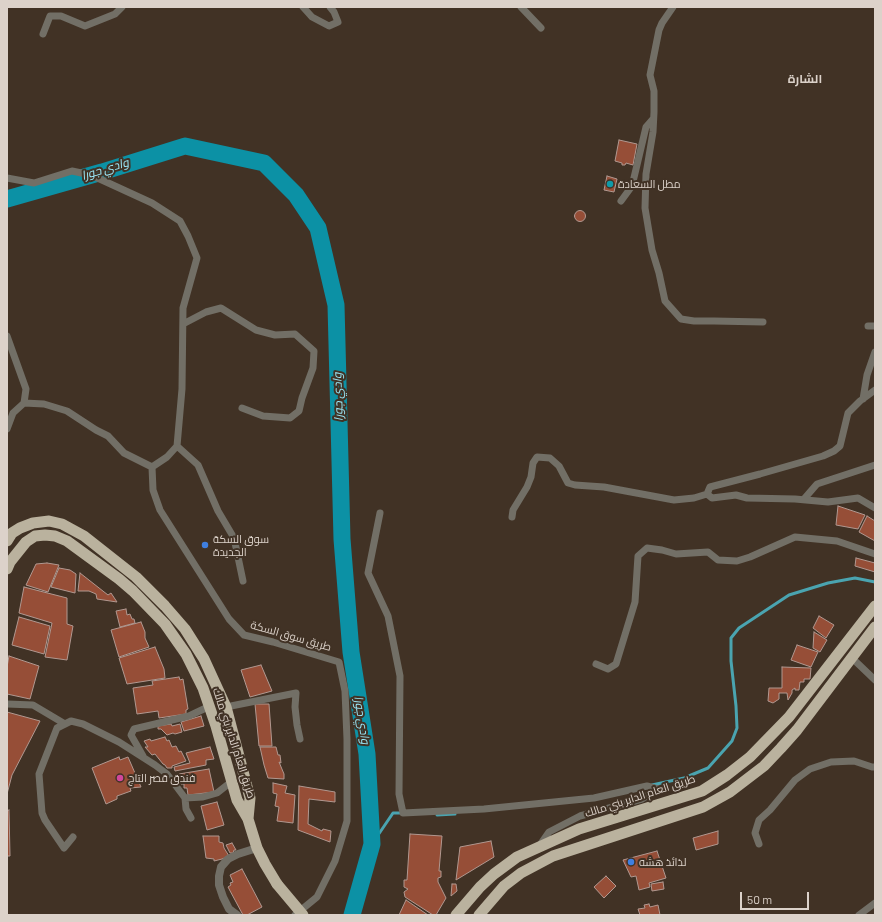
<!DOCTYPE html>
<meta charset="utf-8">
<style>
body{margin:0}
#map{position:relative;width:882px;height:922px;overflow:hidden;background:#413225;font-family:Barlow,sans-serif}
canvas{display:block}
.frame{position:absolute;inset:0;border:8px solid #dcd2ca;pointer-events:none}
.scale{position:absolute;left:740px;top:892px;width:69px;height:18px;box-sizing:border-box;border:2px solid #dcd2ca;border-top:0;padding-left:5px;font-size:12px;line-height:14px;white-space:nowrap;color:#dcd2ca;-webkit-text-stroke:3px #413225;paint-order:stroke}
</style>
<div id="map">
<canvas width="882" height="922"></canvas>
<div class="frame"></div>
<div class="scale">50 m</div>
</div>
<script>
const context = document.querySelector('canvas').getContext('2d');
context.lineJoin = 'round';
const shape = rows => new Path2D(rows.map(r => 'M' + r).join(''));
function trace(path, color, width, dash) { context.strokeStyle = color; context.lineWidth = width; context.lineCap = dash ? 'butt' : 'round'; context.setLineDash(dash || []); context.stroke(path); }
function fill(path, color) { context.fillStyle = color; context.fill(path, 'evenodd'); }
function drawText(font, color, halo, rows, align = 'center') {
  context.font = font + ' Barlow,Cairo,sans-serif'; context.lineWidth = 4; context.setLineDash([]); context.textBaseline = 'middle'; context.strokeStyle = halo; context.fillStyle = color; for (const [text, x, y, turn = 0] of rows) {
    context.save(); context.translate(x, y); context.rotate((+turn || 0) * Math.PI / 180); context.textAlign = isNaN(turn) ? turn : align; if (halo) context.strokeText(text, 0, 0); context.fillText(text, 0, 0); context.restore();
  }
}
trace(shape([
 [652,785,684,778,708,768,732,741,737,728,736,706,731,661,731,638,739,628,789,595,828,583,855,578,875,582],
 [437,815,455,814],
 [372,844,393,813,403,813]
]), '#4aa4b0', 3);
trace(shape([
 [7,199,102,172,185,146,264,163,296,195,318,228,336,305,342,539,351,652,367,754,372,844,352,915]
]), '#0c91a5', 17);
const building = shape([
 [619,140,637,144,633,165,626,163,625,165,622,165,622,163,615,161,619,140],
 [607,176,617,179,614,192,604,190,607,176],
 '574.5 216a5.5 5.5 0 1 1 11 0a5.5 5.5 0 1 1-11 0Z',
 [838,506,865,515,858,529,836,525,838,506],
 [867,516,875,521,875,541,859,532,867,516],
 [856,558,875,563,875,572,855,566,856,558],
 [47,563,59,565,48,592,26,585,36,564,47,563],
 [59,568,70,570,76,574,75,593,51,587,59,568],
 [80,573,108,595,111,593,117,602,97,599,96,594,89,591,78,591,80,573],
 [24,587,67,598,67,624,73,626,67,660,45,657,52,623,19,613,24,587],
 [126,609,127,615,130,614,132,619,134,619,135,623,120,627,116,611,126,609],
 [819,616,834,625,826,638,813,628,819,616],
 [19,617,50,626,44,654,12,645,19,617],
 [141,622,145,632,145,638,149,647,119,657,111,630,141,622],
 [814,632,827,640,820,652,813,648,814,632],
 [797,645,818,652,811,667,791,660,797,645],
 [155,647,164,669,165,678,127,684,119,658,155,647],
 [9,656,39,666,30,699,7,694,7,667,9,656],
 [261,665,272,691,250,697,241,670,261,665],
 [782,667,811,668,810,679,804,679,804,682,800,682,799,690,795,690,795,688,792,690,792,693,788,700,787,693,779,693,779,699,773,703,768,701,769,688,782,688,782,667],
 [179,677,180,680,183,679,188,709,186,710,186,714,159,718,158,711,137,714,133,688,153,685,152,681,179,677],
 [255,704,269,704,272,746,259,746,255,704],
 [7,712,40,721,12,775,7,794,7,712],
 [201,716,204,726,184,731,181,722,201,716],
 [171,724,172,726,180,724,182,732,175,734,173,733,167,735,161,729,158,729,158,726,171,724],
 [165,737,167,741,169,740,172,747,176,746,179,752,181,751,186,761,172,766,172,768,167,768,165,765,163,764,155,754,152,755,145,747,148,747,144,741,150,739,151,741,165,737],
 [210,747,214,759,206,760,206,765,175,771,174,767,190,763,186,753,210,747],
 [260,747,276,747,278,755,280,755,281,763,279,762,284,774,284,779,268,778,264,765,260,747],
 [119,757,120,760,128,757,141,787,130,788,131,791,117,796,117,799,106,804,92,768,119,757],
 [209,769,214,792,188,795,187,788,184,788,184,784,181,784,179,774,209,769],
 [273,783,287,786,285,793,295,795,293,823,277,821,279,807,275,806,277,794,273,793,273,783],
 [299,786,335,792,335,802,309,799,308,824,322,831,323,829,331,831,330,842,298,830,299,786],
 [217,802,224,825,207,830,201,806,217,802],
 [9,810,10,856,7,856,7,811,9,810],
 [718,831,718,844,696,850,693,838,718,831],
 [410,834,442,836,439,871,441,871,441,877,438,878,438,882,446,898,436,915,433,915,405,897,404,892,408,889,404,887,404,880,407,880,410,834],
 [203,836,219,836,219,842,223,843,224,848,229,856,222,859,214,861,214,859,206,858,203,836],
 [491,841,494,857,456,880,460,847,491,841],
 [232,843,236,850,234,850,233,853,230,853,226,845,232,843],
 [657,851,666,878,649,883,650,887,639,890,636,876,631,877,623,860,657,851],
 [242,869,262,907,247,915,243,915,228,887,231,885,230,883,233,882,230,875,242,869],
 [606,876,616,886,604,898,594,887,606,876],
 [663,882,664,889,652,891,651,884,663,882],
 [452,884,456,884,457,891,451,896,452,884],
 [406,900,428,915,399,915,406,900],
 [649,904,650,907,658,905,660,915,640,915,638,909,645,908,644,905,649,904]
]);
fill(building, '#964e37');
trace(building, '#b19890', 1);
trace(shape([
 [303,7,312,17,329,26,338,22,334,12,330,7],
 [521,7,541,28],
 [673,7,662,23,659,30,650,75,654,91,654,112,653,132,646,174,645,208,652,250,659,273,665,301,681,319,694,321,714,321,763,322],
 [43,34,50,16,61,16,85,26,115,14,122,7],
 [7,178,34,183,72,171,91,175,152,203,180,221,188,236,197,258,183,308,182,389,177,446,167,457,152,467],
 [621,201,632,186,646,127,653,119],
 [183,324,206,312,221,308,256,330,275,335,295,334,314,351,313,368,302,398,299,411,290,418,263,416,242,408],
 [868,326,875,326],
 [7,336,26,389,24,403],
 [875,390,860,401,848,413,840,446,834,451,823,456,760,474,710,487,707,494,712,498,736,495,747,498,795,499,828,502,858,498,875,508],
 [863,399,867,375,875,352],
 [7,429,13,413,24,403,44,404,67,411,96,430,108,436,124,453,152,467],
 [177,446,198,465,218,511,234,538,243,581],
 [152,467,153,490,160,510,229,619,244,635,273,642,339,662,345,691,347,739,347,821,335,861,317,897,295,915],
 [804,499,817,484,875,465],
 [380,513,368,573,388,616,400,676,399,794,403,813,484,809,594,798,647,786,658,789],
 [512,517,513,510,527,487,531,477,533,463,537,457,550,458,559,466,568,483,575,485,604,487,674,500,694,498,707,494],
 [851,657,875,680],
 [596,664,608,669,616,664,635,602,638,556,647,548,662,550,676,554,708,552,718,560,737,561,750,557,795,537,837,541,875,554],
 [7,704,33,705,65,724],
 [226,707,296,693,295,707,297,725,300,739],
 [143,756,131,735,134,729,189,716,210,706],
 [185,798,186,809,191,818],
 [73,837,64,848,45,820,42,813,39,774,57,728,71,721,83,724,119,742,155,765,167,774,185,798,203,797,217,793,231,782],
 [759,844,755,833,759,820,770,810,795,780,810,769,831,762,854,761,872,767,875,767],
 [540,845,549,832,580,816,642,799,658,789],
 [859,915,875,903]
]), '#726f66', 7);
trace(shape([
 [237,915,229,909,223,897,219,885,219,876,221,867,228,859,238,854,257,848]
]), '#726f66', 8);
trace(shape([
 [7,541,12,533,20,528,33,523,49,521,62,524,84,536,136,577,165,606,185,629,204,659,226,707,250,798,248,819],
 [7,569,10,562,26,542,35,536,45,535,55,536,67,541,119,579,133,591,165,624,186,654,203,688,216,726,237,800,248,819,257,848,265,864,277,884],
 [456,915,480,887,494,874,517,857,579,829,702,791,727,775,750,757,789,717,875,606],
 [479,915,504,886,521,873,553,856,703,807,730,792,764,766,781,748,797,730,875,627]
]), '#bab29e', 11);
trace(shape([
 [277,884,303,915]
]), '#bab29e', 11);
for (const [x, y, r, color] of [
 [610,184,4,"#0f9aa8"],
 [205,545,4,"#3f7fe0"],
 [120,778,4,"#d1479c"],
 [631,862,4,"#3f7fe0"]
]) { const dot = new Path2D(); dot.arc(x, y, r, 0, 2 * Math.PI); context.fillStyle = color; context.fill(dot); trace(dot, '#413225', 1.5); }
drawText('11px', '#dcd2ca', '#413225', [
 ["مطل السعادة",618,184],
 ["سوق السكة",213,539],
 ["الجديدة",213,552],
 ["فندق قصر التاج",128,778],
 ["لذائذ هشه",639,862]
], 'left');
drawText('11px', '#dcd2ca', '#413225', [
 ["طريق سوق السكة",291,636,16],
 ["طريق العام الداير بني مالك",234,743,72],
 ["طريق العام الداير بني مالك",640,796,-18]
]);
drawText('bold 12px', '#dcd2ca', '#413225', [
 ["الشارة",805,79]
]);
drawText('italic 12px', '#9be9f9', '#413225', [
 ["وادي جورا",105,169,-17],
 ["وادي جورا",338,397,-92],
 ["وادي جورا",362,720,81]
]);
</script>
